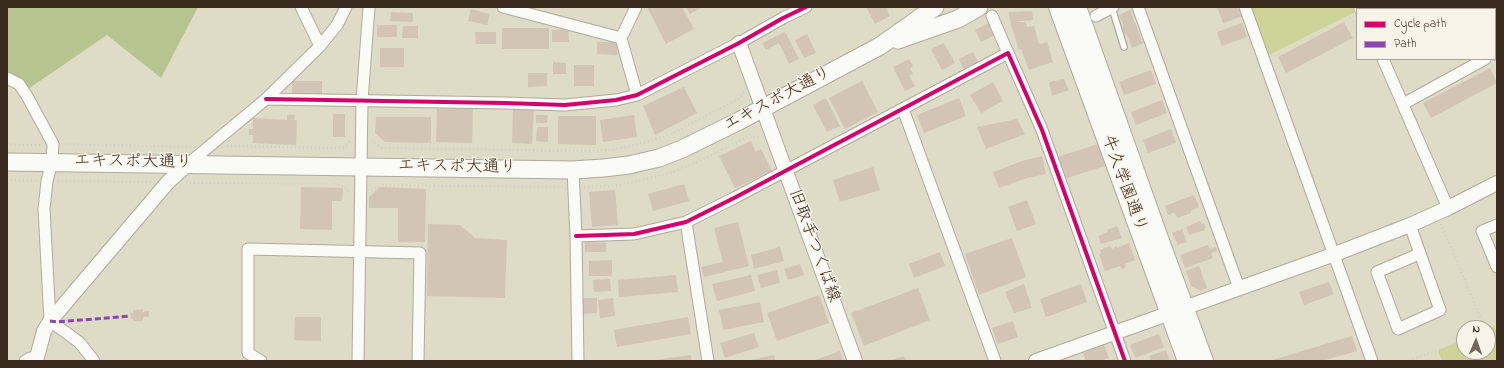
<!DOCTYPE html>
<meta charset="utf-8">
<style>
body{margin:0}
#map{position:relative;width:1504px;height:368px;overflow:hidden;background:#dedbc7;font-family:"Indie Flower",sans-serif}
canvas{display:block}
.frame{position:absolute;inset:0;border:8px solid #3b2a1e;pointer-events:none}
.legend{position:absolute;left:1356px;top:8px;width:140px;height:52px;box-sizing:border-box;background:#f7f3e8;border:1px solid #aca397;margin:0;padding:5px 7px;list-style:none;font-size:12px;color:#3b2a1e}
.legend li{display:flex;align-items:center;gap:8px;height:20px}
.legend b{width:20px;border:1px solid #aca397}
.north{position:absolute;left:1456px;top:320px;width:40px;height:40px;box-sizing:border-box;background:#f7f3e8;border:1px solid #aca397;border-radius:50%;rotate:2deg;font-size:11px;font-weight:700;line-height:16px;text-align:center;color:#3b2a1e}
.north::after{content:'';display:block;margin:auto;width:14px;height:18px;background:#746859;clip-path:polygon(50% 0,100% 100%,50% 72%,0 100%)}
</style>
<div id="map">
<canvas width="1504" height="368"></canvas>
<div class="frame"></div>
<ul class="legend">
<li><b style="height:5px;background:#d6006c"></b>Cycle path</li>
<li><b style="height:5px;background:#8e44ad"></b>Path</li>
</ul>
<div class="north">N</div>
</div>
<script>
const context = document.querySelector('canvas').getContext('2d');
context.lineJoin = 'round';
function fill(path, color) { context.fillStyle = color; context.fill(path, 'evenodd'); }
const shape = rows => new Path2D(rows.map(r => 'M' + r).join(''));
function trace(path, color, width, dash) { context.strokeStyle = color; context.lineWidth = width; context.lineCap = dash ? 'butt' : 'round'; context.setLineDash(dash || []); context.stroke(path); }
function drawText(font, color, halo, rows, align = 'center') {
  context.font = font + ' "Indie Flower","Klee One",sans-serif'; context.lineWidth = 3; context.setLineDash([]); context.textBaseline = 'middle'; context.strokeStyle = halo; context.fillStyle = color; for (const [text, x, y, turn = 0] of rows) {
    context.save(); context.translate(x, y); context.rotate((+turn || 0) * Math.PI / 180); context.textAlign = isNaN(turn) ? turn : align; if (halo) context.strokeText(text, 0, 0); context.fillText(text, 0, 0); context.restore();
  }
}
fill(shape([
 [1251,7,1354,7,1355,12,1269,55],
 [1494,326,1497,333,1497,361,1442,361,1438,350,1464,340,1464,352,1488,352,1488,330]
]), '#ced497');
fill(shape([
 [7,7,198,7,161,78,107,35,28,89,7,71]
]), '#b8c48f');
fill(shape([
 [647,7,682,7,694,29,666,44],
 [686,7,703,7,690,14],
 [866,7,891,7,887,9,890,16,875,24],
 [1217,7,1240,7,1243,16,1223,23],
 [471,9,490,14,487,25,468,21],
 [1130,10,1143,43,1132,48,1128,37,1123,31,1123,25,1119,15],
 [1032,11,1033,20,1013,22,1026,22,1027,27,1034,26,1039,44,1047,42,1053,62,1029,70,1021,49,1019,50,1010,22,1009,12],
 [391,12,413,13,413,22,390,21],
 [1344,22,1353,38,1286,73,1278,57],
 [989,23,995,35,981,42,975,30],
 [1242,23,1247,37,1222,46,1217,32],
 [377,25,397,25,397,37,377,37],
 [403,26,418,26,418,38,402,38],
 [502,28,549,28,549,49,502,49],
 [568,29,569,42,552,42,552,30],
 [475,32,496,32,496,44,476,44],
 [785,32,799,59,789,64,779,43,766,50,762,43],
 [807,34,816,53,804,58,795,40],
 [597,42,617,42,617,55,597,54],
 [944,43,955,63,942,70,931,49],
 [380,48,404,48,404,67,380,67],
 [973,52,978,62,963,69,959,59],
 [909,59,913,66,910,68,913,74,909,75,915,86,905,91,893,67],
 [553,62,566,63,566,74,553,74],
 [574,65,594,65,594,86,574,86],
 [1490,68,1497,83,1431,118,1423,103],
 [1151,70,1156,84,1124,95,1119,82],
 [528,73,547,73,547,86,528,87],
 [1064,79,1069,90,1052,96,1049,82],
 [292,81,322,81,322,94,292,93],
 [862,81,878,112,845,129,829,98],
 [993,82,1003,101,981,113,970,95],
 [684,87,697,113,655,135,643,106],
 [826,98,840,126,827,132,813,105],
 [959,98,966,116,924,133,917,115],
 [1162,100,1167,113,1136,125,1131,112],
 [437,109,473,109,472,143,436,142],
 [513,109,534,109,532,144,512,143],
 [333,114,345,114,345,137,333,137],
 [287,115,295,115,294,120,297,120,296,145,253,143,253,135,249,135,249,129,253,129,253,118,287,120],
 [536,115,548,115,547,123,536,123],
 [634,115,637,137,603,142,600,120],
 [558,116,596,116,596,145,558,144],
 [376,117,431,117,431,143,385,142,375,133],
 [1017,119,1025,134,986,149,977,127],
 [537,127,548,127,548,142,536,141],
 [1171,129,1176,143,1148,153,1143,140],
 [751,141,756,152,761,149,772,171,735,188,719,156],
 [1098,144,1105,166,1064,179,1057,157],
 [1042,156,1046,174,1027,178,999,188,993,172,1022,161],
 [873,167,880,190,840,202,833,180],
 [684,184,689,201,653,211,648,194],
 [301,187,343,188,342,201,332,201,332,230,300,229],
 [380,187,426,189,425,242,398,242,398,208,369,208,369,197],
 [615,190,618,225,592,227,589,192],
 [1194,195,1199,207,1191,211,1191,213,1178,218,1174,213,1168,215,1165,206],
 [1027,200,1036,224,1017,231,1008,207],
 [1200,221,1202,224,1204,223,1206,228,1204,229,1205,230,1189,235,1186,227],
 [738,222,749,266,704,277,701,267,723,262,714,228],
 [428,224,460,225,475,238,507,240,505,298,427,296],
 [1117,226,1122,238,1101,244,1098,236,1108,232,1107,230],
 [1182,229,1187,242,1178,245,1172,233],
 [1012,238,1026,277,979,295,965,254],
 [585,242,606,243,606,252,585,252],
 [1129,243,1135,260,1125,264,1126,267,1122,269,1120,266,1105,271,1099,254,1101,254,1100,250,1110,246,1112,249,1117,246,1117,248],
 [1208,245,1210,249,1215,247,1217,249,1217,251,1211,253,1213,258,1185,268,1180,255],
 [780,247,784,261,754,269,751,255],
 [940,252,945,266,914,278,909,264],
 [612,260,612,276,589,276,589,261],
 [800,264,804,275,788,280,784,269],
 [1199,266,1207,288,1200,291,1191,286,1186,271],
 [777,270,780,283,761,288,757,275],
 [676,275,678,292,619,297,618,280],
 [751,275,755,291,717,301,712,284],
 [610,279,611,291,594,292,593,280],
 [1329,282,1334,294,1304,305,1299,292],
 [1024,284,1032,308,1014,313,1005,292],
 [1081,284,1087,302,1046,317,1040,299],
 [918,288,930,320,864,346,851,313],
 [819,295,829,323,777,341,767,313],
 [582,298,597,298,597,313,582,314],
 [613,298,615,316,600,318,598,300],
 [760,302,764,322,723,330,719,310],
 [143,309,143,312,149,311,149,317,143,317,143,321,134,321,133,319,131,319,130,313,133,313,133,310],
 [295,317,321,317,321,341,294,340],
 [688,317,691,334,617,347,614,330],
 [1013,321,1018,337,998,344,992,328],
 [754,333,759,347,725,358,720,343],
 [1159,334,1164,347,1135,358,1130,345],
 [1352,336,1357,351,1322,361,1269,361],
 [1104,345,1109,358,1099,361,1086,361,1083,353],
 [1166,350,1170,361,1151,361,1149,356],
 [840,351,843,361,813,361],
 [691,355,692,361,655,361,655,360],
 [774,355,775,361,751,361,751,360],
 [904,356,907,361,888,361]
]), '#d2c5b6');
const service = shape([
 [1112,8,1124,47]
]);
const minor = shape([
 [301,7,320,46],
 [503,7,621,38],
 [636,7,621,38,637,95],
 [1138,7,1239,288],
 [1245,7,1372,361],
 [1360,7,1360,9],
 [992,16,1008,53],
 [1096,16,1113,7],
 [1495,54,1497,53],
 [1383,59,1448,208],
 [7,78,19,84,27,96,53,144,52,162,47,181,44,209,50,321,79,342,94,361],
 [266,99,504,103,565,105,616,100,637,95,739,43,783,18,806,7],
 [1403,104,1485,59],
 [903,109,995,361],
 [188,164,266,99,320,46,337,25,346,7],
 [573,170,576,236,578,361],
 [686,222,708,361],
 [1410,225,1440,310,1398,329,1377,272,1419,254],
 [1497,225,1482,231,1497,267],
 [576,236,634,234,686,222,736,197,1008,53,1042,130,1125,361],
 [25,361,30,358,36,359],
 [261,361,248,353,248,249,420,253,418,361],
 [358,361,362,101,369,7]
]);
const tertiary = shape([
 [739,43,855,361],
 [36,361,44,331,50,321,168,182,188,164],
 [1036,361,1335,254,1410,225,1448,208,1497,183]
]);
const primary = shape([
 [898,40,958,19,979,7],
 [7,162,573,170,603,168,629,165,659,158,682,149,739,121,880,46,935,7]
]);
const trunk = shape([
 [1058,7,1187,361],
 [1077,7,1156,230,1204,361]
]);
trace(service, '#aeaa9c', 8);
trace(minor, '#aeaa9c', 13);
trace(tertiary, '#aeaa9c', 16);
trace(primary, '#aeaa9c', 19);
trace(trunk, '#aeaa9c', 20);
trace(shape([
 [1345,7,1357,31],
 [372,140,381,148,573,151,612,150,650,141,671,134,740,98,744,92],
 [7,144,42,145],
 [62,144,192,147],
 [227,146,339,148,345,147,351,140],
 [7,180,36,181],
 [58,181,152,182],
 [186,183,338,184,344,186,349,191],
 [584,187,615,186,671,173,702,160,750,135,761,138],
 [372,191,380,185,564,187],
 [1441,224,1485,328],
 [1486,352,1489,361],
 [1409,361,1464,340]
]), '#d0cfca', 2, [1, 3]);
trace(service, '#fafaf7', 5.5);
trace(minor, '#fafaf7', 11);
trace(tertiary, '#fafaf7', 14);
trace(primary, '#fafaf7', 17);
trace(trunk, '#fafaf7', 18);
trace(shape([
 [50,321,57,322,130,316]
]), '#8e44ad', 3, [6, 3]);
trace(shape([
 [266,99,504,103,565,105,616,100,637,95,739,43,783,18,806,7],
 [576,236,634,234,686,222,736,197,1008,53,1042,130,1125,361]
]), '#d6006c', 4);
drawText('17px', '#3b2a1e', '#f7f3e8', [
 ["エキスポ大通り",778,100,-28],
 ["エキスポ大通り",133,163,1],
 ["エキスポ大通り",457,168,1],
 ["牛久学園通り",1123,184,70],
 ["旧取手つくば線",813,246,70]
]);
</script>
